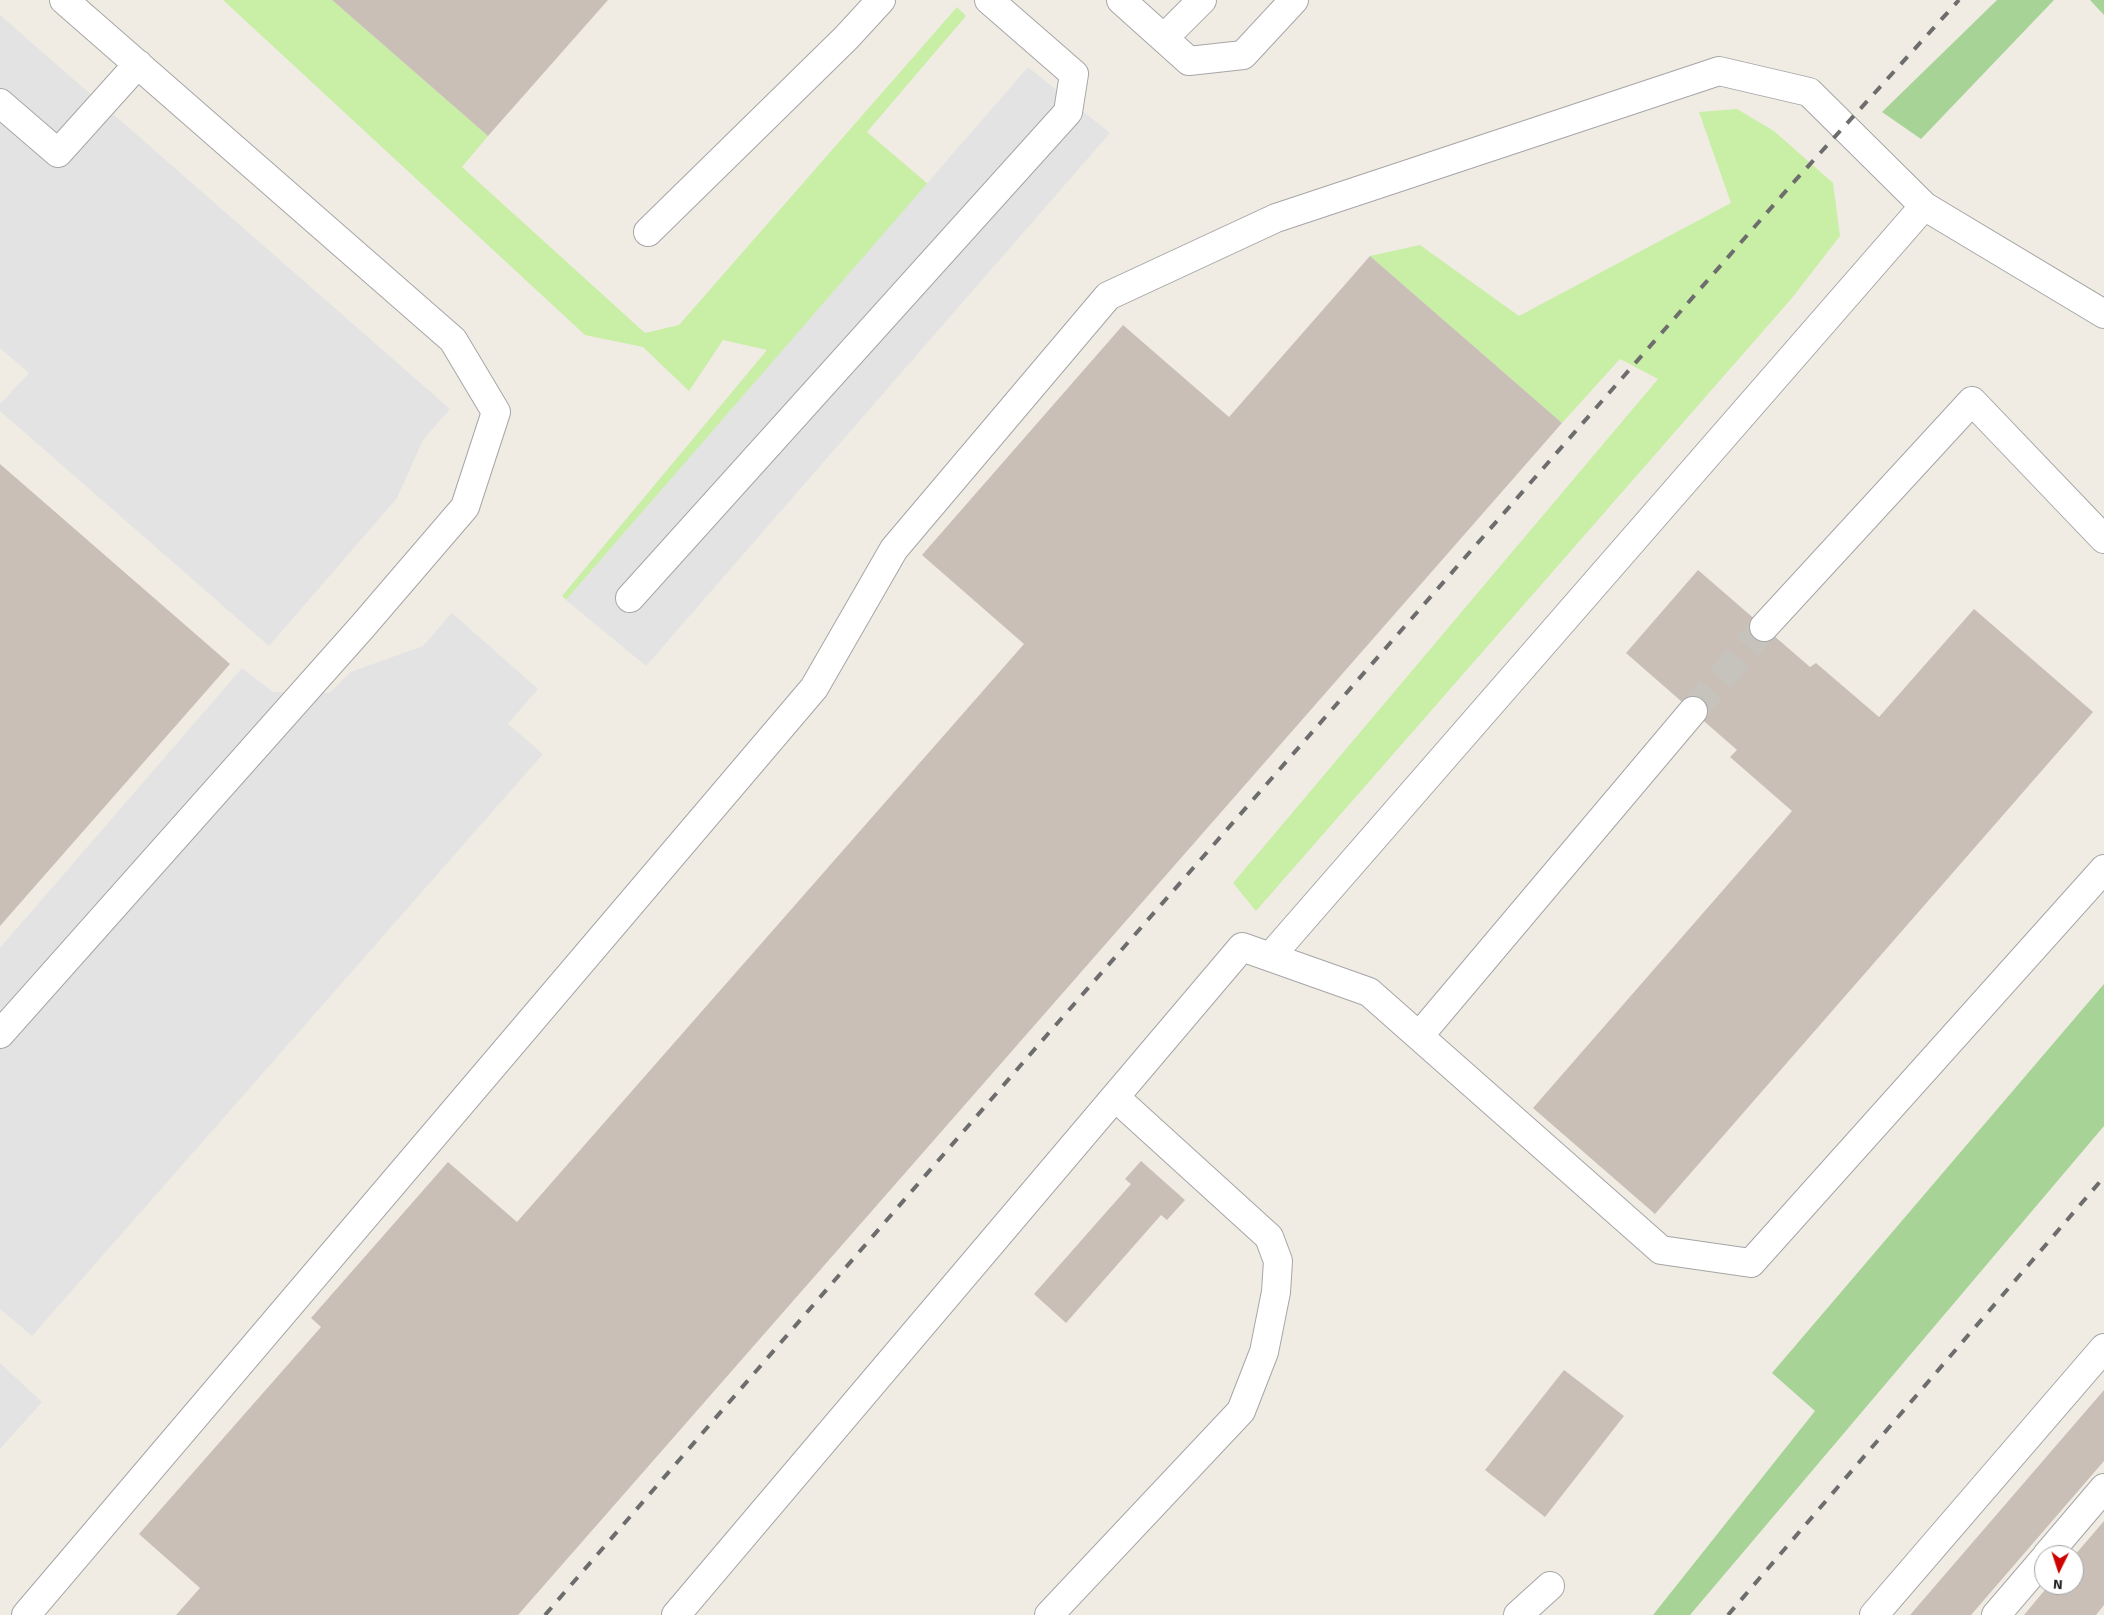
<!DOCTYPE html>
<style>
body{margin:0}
#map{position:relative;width:2104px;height:1615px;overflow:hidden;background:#f0ece4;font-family:Signika,sans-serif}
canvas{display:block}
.north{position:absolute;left:2034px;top:1545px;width:50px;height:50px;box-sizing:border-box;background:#fff;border:1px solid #a5a5a5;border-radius:50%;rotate:184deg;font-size:14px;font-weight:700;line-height:20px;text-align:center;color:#1f1f1f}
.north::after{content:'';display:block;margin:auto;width:18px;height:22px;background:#ce0300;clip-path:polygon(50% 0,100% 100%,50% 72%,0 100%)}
</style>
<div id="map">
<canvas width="2104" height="1615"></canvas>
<div class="north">N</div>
</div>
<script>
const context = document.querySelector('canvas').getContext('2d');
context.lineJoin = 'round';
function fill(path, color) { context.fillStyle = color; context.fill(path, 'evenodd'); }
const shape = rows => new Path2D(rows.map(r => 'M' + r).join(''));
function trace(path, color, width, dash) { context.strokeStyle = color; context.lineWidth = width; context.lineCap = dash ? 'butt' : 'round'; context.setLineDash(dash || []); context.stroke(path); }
fill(shape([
 [223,0,332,0,488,136,462,167,645,333,679,325,957,7,966,16,867,132,928,184,566,600,562,596,767,350,723,340,689,391,643,347,585,335],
 [1737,109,1774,131,1833,183,1840,236,1792,298,1256,911,1233,883,1658,379,1620,359,1562,423,1370,256,1420,245,1519,316,1731,203,1699,112]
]), '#c9eea6');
fill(shape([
 [1997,0,2054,0,1921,139,1882,112],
 [2090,0,2104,0,2104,15],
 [2104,984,2104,1126,1690,1615,1653,1615,1815,1411,1772,1373]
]), '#a7d396');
fill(shape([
 [0,15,450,409,423,440,397,498,269,646,0,411,0,404,29,373,0,348],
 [1028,67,1110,133,646,666,566,600],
 [452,613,538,689,508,724,543,754,32,1336,0,1309,0,948,242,668,273,692,329,693,351,672,423,646],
 [0,1363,42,1402,0,1449]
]), '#e3e3e3');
fill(shape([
 [332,0,608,0,488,136],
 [1370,256,1562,423,518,1615,176,1615,200,1588,139,1534,321,1327,311,1318,448,1162,517,1222,1024,644,922,555,1123,325,1229,417],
 [0,464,230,664,0,926],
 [1698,570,1810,667,1816,663,1879,717,1974,609,2093,712,1655,1214,1533,1108,1792,811,1730,757,1737,750,1626,653],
 [1141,1161,1185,1200,1167,1220,1161,1215,1066,1323,1034,1294,1131,1184,1125,1179],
 [1564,1370,1624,1416,1545,1517,1485,1470],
 [2104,1390,2104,1461,1971,1615,1910,1615],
 [2104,1521,2104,1605,2096,1615,2024,1615,2049,1585,2074,1585,2074,1556]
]), '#c9bfb7');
trace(shape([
 [1693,711,1764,627]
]), '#c6c3bd', 28, [28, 14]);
const minor = shape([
 [1121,0,1189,61,1243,55,1294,0],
 [1164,38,1202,0],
 [0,103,58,153,138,64],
 [648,232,846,38,881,0],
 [630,598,1068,112,1074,74,989,0],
 [1764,627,1972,401,2104,539],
 [1270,957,1924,206],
 [0,1034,362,627,465,507,496,412,453,340,64,0],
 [1419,1036,1693,711],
 [2047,1555,2104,1488],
 [26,1615,814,688,894,549,1108,296,1276,218,1719,71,1809,92,1924,206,2104,314],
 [676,1615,1242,947,1369,992,1661,1250,1751,1263,2104,869],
 [1049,1615,1241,1411,1264,1352,1276,1292,1278,1261,1269,1237,1115,1097],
 [1518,1615,1550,1586],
 [1874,1615,2104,1348],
 [1996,1615,2044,1559]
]);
trace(minor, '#a6a6a6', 30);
trace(minor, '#fff', 28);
trace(shape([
 [545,1615,1040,1043,1792,184,1959,0],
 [1728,1615,2104,1177]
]), '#6d6d6d', 4, [10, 10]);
</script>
